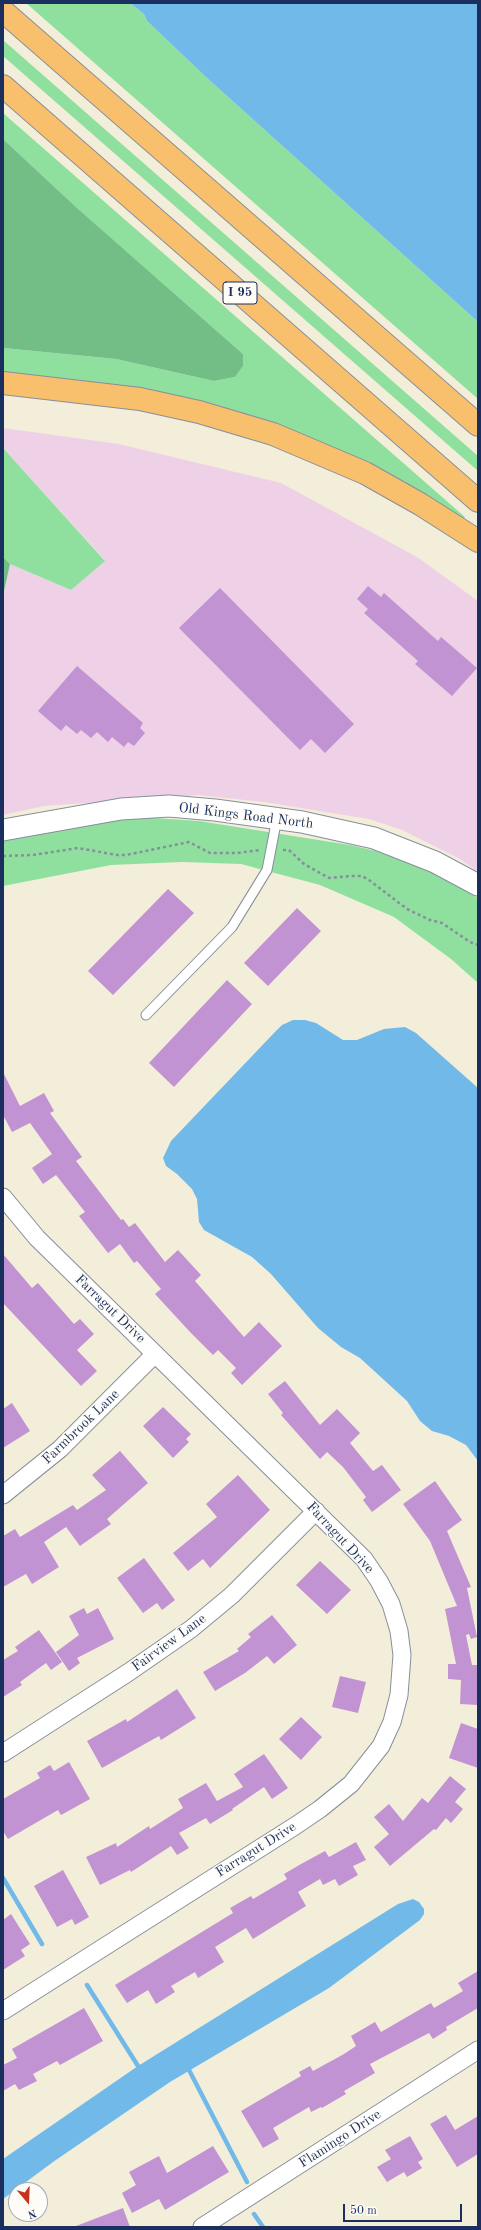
<!DOCTYPE html>
<style>
body{margin:0}
#map{position:relative;width:481px;height:2230px;overflow:hidden;background:#f3eeda;font-family:"Old Standard TT",serif}
canvas{display:block}
.frame{position:absolute;inset:0;border:4px solid #1b2f5e;pointer-events:none}
.north{position:absolute;left:8px;top:2182px;width:40px;height:40px;box-sizing:border-box;background:#fdfcf7;border:1px solid #a3aaba;border-radius:50%;rotate:161deg;font-size:11px;font-weight:700;line-height:16px;text-align:center;color:#1b2f5e}
.north::after{content:'';display:block;margin:auto;width:14px;height:18px;background:#c8321e;clip-path:polygon(50% 0,100% 100%,50% 72%,0 100%)}
.scale{position:absolute;left:343px;top:2204px;width:119px;height:18px;box-sizing:border-box;border:2px solid #1b2f5e;border-top:0;padding-left:5px;font-size:12px;line-height:14px;white-space:nowrap;color:#1b2f5e;-webkit-text-stroke:3px #fdfcf7;paint-order:stroke}
</style>
<div id="map">
<canvas width="481" height="2230"></canvas>
<div class="frame"></div>
<div class="north">N</div>
<div class="scale">50 m</div>
</div>
<script>
const context = document.querySelector('canvas').getContext('2d');
context.lineJoin = 'round';
function fill(path, color) { context.fillStyle = color; context.fill(path, 'evenodd'); }
const shape = rows => new Path2D(rows.map(r => 'M' + r).join(''));
function trace(path, color, width, dash) { context.strokeStyle = color; context.lineWidth = width; context.lineCap = dash ? 'butt' : 'round'; context.setLineDash(dash || []); context.stroke(path); }
function drawText(font, color, halo, rows, align = 'center') {
  context.font = font + ' "Old Standard TT",serif'; context.lineWidth = 3; context.setLineDash([]); context.textBaseline = 'middle'; context.strokeStyle = halo; context.fillStyle = color; for (const [text, x, y, turn = 0] of rows) {
    context.save(); context.translate(x, y); context.rotate((+turn || 0) * Math.PI / 180); context.textAlign = isNaN(turn) ? turn : align; if (halo) context.strokeText(text, 0, 0); context.fillText(text, 0, 0); context.restore();
  }
}
fill(shape([
 [3,428,119,444,281,483,417,557,478,601,478,872,460,859,402,830,369,819,264,802,198,795,44,806,3,815,3,596,10,564,71,590,105,560,3,448]
]), '#eed0e7');
fill(shape([
 [26,3,130,3,144,14,147,21,207,78,478,322,478,399],
 [3,40,478,456,478,471,3,56],
 [3,113,465,517,462,521,312,443,3,378,3,348,116,359,214,381,235,377,243,366,243,354,76,207,3,139],
 [3,448,105,561,71,590,10,564,3,557],
 [139,817,199,821,350,845,398,856,419,865,478,898,478,983,451,959,394,917,320,885,241,864,182,862,111,865,3,886,3,840,115,820]
]), '#8fe09f');
fill(shape([
 [3,139,76,207,243,354,243,366,235,377,214,381,116,359,3,348],
 [3,557,10,564,3,596]
]), '#73be86');
fill(shape([
 [130,3,478,3,478,322,207,78,147,21,144,14],
 [293,1020,305,1020,316,1023,343,1040,357,1040,384,1029,405,1027,416,1033,478,1088,478,1461,466,1445,449,1436,432,1431,420,1421,407,1401,360,1358,341,1347,318,1328,271,1274,252,1257,204,1230,199,1222,197,1199,192,1189,177,1174,166,1166,163,1158,171,1141,274,1033,282,1025],
 [413,1899,419,1902,424,1909,424,1914,420,1920,329,1988,170,2082,53,2162,3,2199,3,2159,138,2066,398,1904]
]), '#70b9e9');
trace(shape([
 [3,1878,42,1944],
 [87,1985,138,2066],
 [189,2070,247,2182],
 [254,2214,263,2227]
]), '#70b9e9', 4.5);
fill(shape([
 [368,586,381,597,384,593,438,641,441,637,477,668,452,696,415,664,418,661,364,613,368,609,357,599],
 [220,588,354,724,325,753,311,739,300,750,179,628],
 [77,666,143,723,140,728,145,733,134,746,128,742,124,747,112,737,108,742,97,732,91,738,81,730,77,734,66,725,61,731,38,711],
 [168,889,194,913,113,995,88,971],
 [297,908,321,931,268,986,244,963],
 [227,980,252,1004,174,1087,149,1063],
 [3,1072,20,1106,44,1093,54,1111,50,1113,82,1157,76,1161,121,1220,123,1219,129,1227,135,1223,165,1262,178,1250,201,1275,195,1281,244,1337,259,1322,282,1346,242,1385,231,1373,236,1368,218,1350,213,1355,190,1332,155,1294,161,1289,137,1261,134,1263,120,1244,108,1253,79,1216,85,1212,56,1175,43,1184,32,1168,52,1154,30,1123,12,1132,3,1115],
 [3,1254,32,1288,38,1283,74,1324,80,1319,94,1334,77,1350,97,1371,81,1386,3,1303],
 [285,1381,320,1425,337,1409,360,1433,350,1443,373,1471,382,1465,401,1490,372,1512,363,1500,366,1497,343,1467,327,1452,320,1459,281,1415,283,1413,268,1394],
 [12,1403,30,1431,3,1448,3,1409],
 [163,1407,191,1434,186,1439,189,1442,173,1458,143,1426],
 [120,1451,148,1483,107,1519,111,1524,80,1546,66,1527,44,1542,59,1567,32,1584,26,1574,3,1587,3,1536,15,1529,20,1537,73,1505,77,1510,106,1490,92,1475],
 [238,1475,270,1510,210,1568,203,1559,188,1571,173,1553,217,1517,206,1504],
 [435,1481,462,1520,447,1531,471,1587,467,1588,477,1637,471,1639,469,1634,466,1635,472,1665,478,1665,478,1705,460,1704,461,1680,448,1679,448,1664,456,1664,445,1609,457,1606,430,1541,403,1504],
 [144,1558,175,1600,162,1610,157,1603,143,1613,117,1578],
 [320,1561,351,1590,327,1614,296,1585],
 [84,1608,87,1614,98,1608,114,1639,77,1658,80,1663,69,1671,56,1652,79,1635,69,1616],
 [272,1615,297,1645,274,1664,267,1656,245,1673,215,1691,203,1672,239,1651,237,1649,251,1637,248,1634],
 [39,1630,62,1662,51,1670,46,1663,20,1682,22,1685,3,1697,3,1660,18,1651,15,1647],
 [340,1676,366,1682,358,1713,332,1707],
 [177,1689,196,1718,161,1740,159,1736,102,1768,87,1741,126,1719,127,1722],
 [301,1717,322,1737,301,1760,279,1739],
 [461,1723,478,1729,478,1768,449,1758],
 [264,1754,288,1788,272,1799,264,1787,232,1809,233,1810,210,1824,206,1818,179,1833,189,1848,177,1855,171,1846,131,1872,130,1870,100,1885,86,1857,116,1843,117,1847,149,1826,150,1829,183,1808,178,1799,206,1783,217,1801,243,1787,234,1774],
 [69,1762,90,1799,61,1815,58,1810,8,1839,3,1831,3,1799,40,1778,37,1773,50,1765,54,1771],
 [450,1776,466,1789,455,1802,463,1809,451,1823,446,1818,436,1830,434,1829,390,1866,374,1847,389,1834,374,1817,389,1804,403,1821,422,1798,428,1803],
 [356,1842,366,1860,353,1866,358,1875,339,1886,335,1879,323,1885,320,1879,298,1892,306,1906,253,1939,246,1928,215,1947,224,1962,198,1978,195,1972,171,1986,175,1992,156,2004,148,1990,127,2003,115,1985,233,1913,230,1908,251,1896,253,1899,287,1879,284,1874,301,1864,325,1851,329,1857],
 [63,1870,89,1917,75,1925,72,1919,57,1927,34,1886],
 [11,1914,30,1944,21,1950,25,1956,3,1970,3,1920],
 [478,1971,478,2008,446,2027,447,2030,433,2039,429,2033,370,2064,375,2073,344,2091,346,2094,322,2108,321,2107,311,2112,309,2107,273,2128,279,2139,263,2148,241,2111,301,2076,299,2072,310,2066,313,2071,344,2054,356,2046,351,2036,375,2022,381,2032,431,2003,434,2008,463,1991,458,1983],
 [84,2008,103,2041,60,2065,57,2061,33,2074,37,2081,19,2090,15,2084,3,2091,3,2065,17,2058,12,2049],
 [446,2115,455,2130,478,2116,478,2154,457,2167,430,2124],
 [410,2136,423,2159,418,2162,422,2168,407,2177,404,2172,387,2182,377,2167,391,2159,385,2150],
 [213,2146,229,2172,165,2210,159,2199,132,2213,122,2193,136,2185,129,2172,159,2156,167,2173],
 [123,2208,130,2227,76,2227,76,2226]
]), '#c293d2');
const service = shape([
 [146,1015,232,927,267,870,277,818]
]);
const minor = shape([
 [3,1197,37,1238,364,1559,379,1581,391,1604,399,1631,402,1655,399,1695,392,1722,381,1746,351,1784,320,1809,295,1826,3,2011],
 [3,1495,60,1449,155,1354],
 [3,1753,129,1672,191,1629,232,1595,316,1511],
 [202,2227,478,2050]
]);
const tertiary = shape([
 [3,830,121,809,169,806,215,810,302,822,374,838,435,862,478,885]
]);
const motorway = shape([
 [3,11,478,425],
 [3,86,478,501],
 [3,383,140,399,199,412,273,434,365,473,420,504,478,541]
]);
trace(service, '#878e9c', 11);
trace(minor, '#878e9c', 19);
trace(tertiary, '#878e9c', 23);
trace(motorway, '#878e9c', 24);
trace(shape([
 [283,850,289,850,304,864,329,878,351,876,362,876,369,880,407,909,430,920,442,923,470,942,478,945],
 [3,856,33,855,78,848,117,855,126,855,189,842,210,853,237,853,260,850]
]), '#878e9c', 2.5, [3, 3]);
trace(service, '#fff', 9);
trace(minor, '#fff', 17);
trace(tertiary, '#fff', 21);
trace(motorway, '#f8bf6c', 22);
for (const [x, y, w] of [
 [240,293,34]
]) { const box = new Path2D(); box.roundRect(x - w / 2, y - 11, w, 22, 3); context.fillStyle = '#fdfcf7'; context.fill(box); trace(box, '#1b2f5e', 1); }
drawText('bold 13px', '#1b2f5e', null, [
 ["I 95",240,293]
]);
drawText('14px', '#1b2f5e', '#fdfcf7', [
 ["Old Kings Road North",246,816,7],
 ["Farragut Drive",110,1309,44],
 ["Farmbrook Lane",81,1427,-44],
 ["Farragut Drive",340,1538,47],
 ["Fairview Lane",169,1643,-36],
 ["Farragut Drive",256,1850,-32],
 ["Flamingo Drive",340,2139,-33]
]);
</script>
